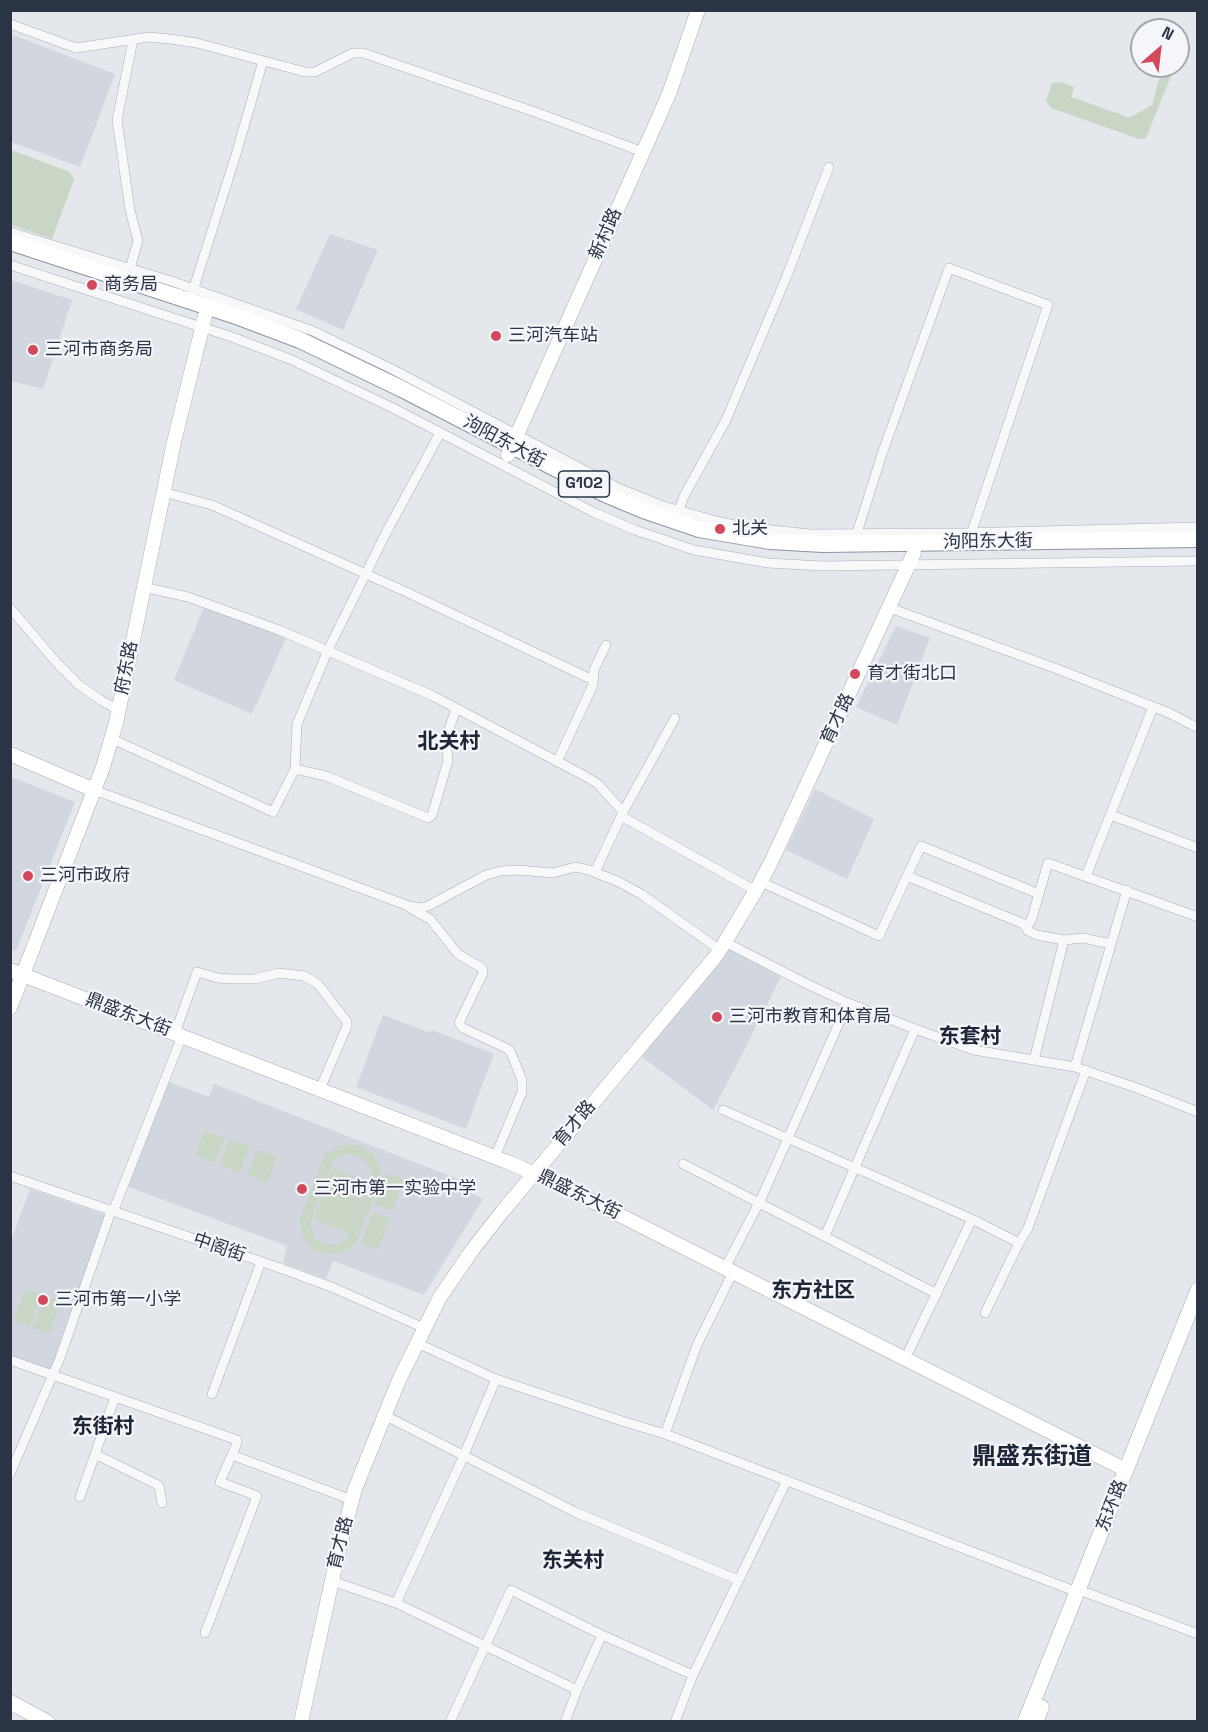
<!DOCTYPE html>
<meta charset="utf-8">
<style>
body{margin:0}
#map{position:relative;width:1208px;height:1732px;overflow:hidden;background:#e4e7ec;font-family:"Space Grotesk",sans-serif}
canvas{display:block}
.frame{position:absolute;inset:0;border:12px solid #2b3445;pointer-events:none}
.north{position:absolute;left:1130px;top:18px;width:60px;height:60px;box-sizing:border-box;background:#f4f6f9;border:2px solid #a4a8b1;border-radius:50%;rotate:28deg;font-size:16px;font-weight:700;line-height:24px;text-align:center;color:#2b3445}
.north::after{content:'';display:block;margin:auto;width:21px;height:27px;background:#d1495b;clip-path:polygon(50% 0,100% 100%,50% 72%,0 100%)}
</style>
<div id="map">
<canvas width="1208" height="1732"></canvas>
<div class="frame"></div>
<div class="north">N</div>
</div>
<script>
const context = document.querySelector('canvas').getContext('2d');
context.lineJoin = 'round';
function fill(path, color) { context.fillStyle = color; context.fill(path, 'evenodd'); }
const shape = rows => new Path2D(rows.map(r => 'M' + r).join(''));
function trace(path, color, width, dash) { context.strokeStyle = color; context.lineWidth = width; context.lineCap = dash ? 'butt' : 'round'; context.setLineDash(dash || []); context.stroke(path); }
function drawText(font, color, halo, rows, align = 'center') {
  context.font = font + ' "Space Grotesk","Noto Sans SC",sans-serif'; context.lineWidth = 4.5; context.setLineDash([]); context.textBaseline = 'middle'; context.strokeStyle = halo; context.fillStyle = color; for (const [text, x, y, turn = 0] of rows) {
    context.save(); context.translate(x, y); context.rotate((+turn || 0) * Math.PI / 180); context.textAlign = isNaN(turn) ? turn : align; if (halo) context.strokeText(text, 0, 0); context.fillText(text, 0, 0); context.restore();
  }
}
fill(shape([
 [10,34,115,74,80,167,11,142],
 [330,234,378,250,343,330,296,309],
 [11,280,72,300,43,389,11,381],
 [204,607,286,638,252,714,174,680],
 [896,626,930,638,897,725,856,707],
 [11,777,75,802,16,951,10,949],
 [815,789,874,819,847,879,786,850],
 [727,948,781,977,736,1066,713,1110,642,1057],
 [383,1015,431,1033,432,1030,494,1054,466,1129,356,1087],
 [167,1081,209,1097,214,1084,473,1185,469,1192,483,1199,424,1295,333,1261,326,1279,283,1263,287,1246,126,1186],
 [30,1189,106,1215,50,1370,11,1355,10,1244]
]), '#d2d6de');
fill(shape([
 [1164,66,1175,66,1146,138,1139,139,1051,108,1046,101,1052,83,1060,82,1074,87,1071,98,1075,98,1113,112,1113,111,1126,117,1131,117,1152,105,1159,79,1161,79,1164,72,1162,71],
 [11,150,70,172,74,180,52,239,11,225],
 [205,1130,225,1138,215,1163,195,1155],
 [230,1139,250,1147,240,1173,220,1165],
 [350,1144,362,1147,372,1154,379,1164,382,1176,356,1244,341,1253,324,1254,313,1249,304,1240,299,1221,325,1154,339,1146],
 [342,1155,354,1155,362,1158,370,1168,372,1175,347,1238,338,1244,326,1244,315,1238,310,1223,334,1160],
 [257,1149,277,1157,267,1183,247,1175],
 [333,1168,368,1182,348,1233,314,1219],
 [387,1173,404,1180,392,1211,375,1204],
 [373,1212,390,1219,378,1250,361,1243],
 [25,1289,41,1295,30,1327,13,1321],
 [44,1296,60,1302,49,1334,32,1328]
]), '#c9d6c5');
const street = shape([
 [10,24,76,48,149,37,170,39,197,43,305,72,315,72,353,53,363,53,535,112,643,152],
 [10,232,171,281,313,331,390,368,618,488,660,505,716,521,743,527,810,534,963,533,1198,527],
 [10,265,232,337,292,360,393,408,595,513,635,530,694,550,768,563,823,566,1198,561],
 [129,272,138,241,130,210,117,120,133,40],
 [192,294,237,151,263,61],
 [163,492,212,505,404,591,593,680],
 [677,516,684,496,726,420,786,278,829,167],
 [855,539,883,451,949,268,1048,305,970,537],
 [143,587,188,597,279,630,433,696,583,775,598,784,623,812],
 [10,608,57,663,79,685,102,701,119,710],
 [890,608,1060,670,1169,713,1198,728],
 [112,739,273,812,295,769,297,724,328,650,387,531,440,433],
 [557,762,593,685,594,670,606,645],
 [295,769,326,776,428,818,432,815,448,761,446,738,456,709],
 [94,790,409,906,420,908,428,906,486,875,501,871,518,870,553,873,575,867,589,870,619,882,641,894,720,950],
 [1111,815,1198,848],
 [621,816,756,891],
 [595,872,623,812,675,718],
 [907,876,1024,924,1029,924,1032,918,1048,863,1198,917],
 [1086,876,1153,707],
 [761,882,879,936,921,846,1039,894],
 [410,908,430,919,458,954,482,968,483,973,459,1023,463,1028,508,1049,511,1053,522,1080,522,1092,495,1157],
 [1024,924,1028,931,1037,935,1064,940,1083,938,1111,944],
 [725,942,805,983,848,1003,915,1029,974,1050,1075,1067,1137,1088,1198,1112],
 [175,1033,197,972,218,978,233,979,254,979,279,973,304,976,318,984,347,1022,347,1026,320,1089],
 [1034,1060,1064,940],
 [1075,1067,1127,890],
 [723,1110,972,1219,1019,1243],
 [683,1164,937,1294],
 [10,1176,280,1268,334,1288,424,1328],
 [113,1212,182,1036],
 [825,1236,915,1029],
 [725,1268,761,1199,848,1003],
 [985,1313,1019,1243,1028,1228,1086,1070],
 [417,1343,496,1379,625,1422,665,1434,1077,1592],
 [905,1359,972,1219],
 [10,1360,237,1440,237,1443,220,1482,257,1496,205,1633],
 [212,1394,261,1262],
 [384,1415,575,1512,738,1580],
 [665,1434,697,1345,733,1272],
 [95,1454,156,1484,159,1486,162,1503],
 [232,1455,352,1500],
 [10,1474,60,1358,111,1211],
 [80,1497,115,1397],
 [332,1581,396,1603,577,1690],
 [1087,1593,1198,1634],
 [396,1603,461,1462,496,1379],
 [450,1722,511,1590,602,1635,693,1675],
 [565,1722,577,1690,602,1635],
 [675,1722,693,1675,787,1480]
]);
const secondary = shape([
 [508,455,669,94,698,10],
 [10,754,94,790],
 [10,970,510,1163,558,1184,1126,1470],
 [10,1008,103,767,116,723,174,442,205,316],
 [301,1722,338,1553,355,1489,399,1380,440,1297,473,1249,502,1212,716,956,725,942,758,887,772,860,914,553],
 [1036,1722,1042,1707]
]);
const primary = shape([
 [10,1702,47,1722],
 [1025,1722,1198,1290]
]);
const highway = shape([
 [10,242,239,317,300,340,402,389,605,494,643,510,699,529,770,541,823,544,1198,539]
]);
trace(street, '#a9aeb7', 10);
trace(secondary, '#a9aeb7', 15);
trace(primary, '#a3abb8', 16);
trace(highway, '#8b94a3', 18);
trace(street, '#f7f8fa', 9);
trace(secondary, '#fff', 14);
trace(primary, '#fff', 15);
trace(highway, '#fff', 16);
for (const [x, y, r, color] of [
 [92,285,6,"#d1495b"],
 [496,336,6,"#d1495b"],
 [33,350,6,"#d1495b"],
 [720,529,6,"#d1495b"],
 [855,674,6,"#d1495b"],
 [28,876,6,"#d1495b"],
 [717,1017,6,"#d1495b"],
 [302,1189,6,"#d1495b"],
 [43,1300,6,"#d1495b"]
]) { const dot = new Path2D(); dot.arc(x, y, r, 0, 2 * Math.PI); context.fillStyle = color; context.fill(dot); trace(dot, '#f4f6f9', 2); }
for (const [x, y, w] of [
 [584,484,51]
]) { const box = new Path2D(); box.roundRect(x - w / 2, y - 13, w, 26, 4.5); context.fillStyle = '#f4f6f9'; context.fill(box); trace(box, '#2b3445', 1.5); }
drawText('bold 16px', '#2b3445', null, [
 ["G102",584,484]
]);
drawText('18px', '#2b3445', '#f4f6f9', [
 ["新村路",606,234,-66],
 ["泃阳东大街",504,442,28],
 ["泃阳东大街",988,542,-1],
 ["府东路",127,668,-79],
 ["育才路",838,719,-65],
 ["鼎盛东大街",128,1015,21],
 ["育才路",575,1124,-50],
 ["鼎盛东大街",579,1195,26],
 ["中阁街",219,1248,19],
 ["东环路",1112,1506,-68],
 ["育才路",341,1543,-76]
]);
drawText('18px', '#2b3445', '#f4f6f9', [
 ["商务局",104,285],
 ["三河汽车站",508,336],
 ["三河市商务局",45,350],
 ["北关",732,529],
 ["育才街北口",867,674],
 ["三河市政府",40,876],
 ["三河市教育和体育局",729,1017],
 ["三河市第一实验中学",314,1189],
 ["三河市第一小学",55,1300]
], 'left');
drawText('bold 21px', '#1d2536', '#f4f6f9', [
 ["北关村",449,742],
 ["东套村",970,1037],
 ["东方社区",813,1291],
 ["东街村",103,1427],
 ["东关村",573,1561]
]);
drawText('bold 24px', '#1d2536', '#f4f6f9', [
 ["鼎盛东街道",1032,1457]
]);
</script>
